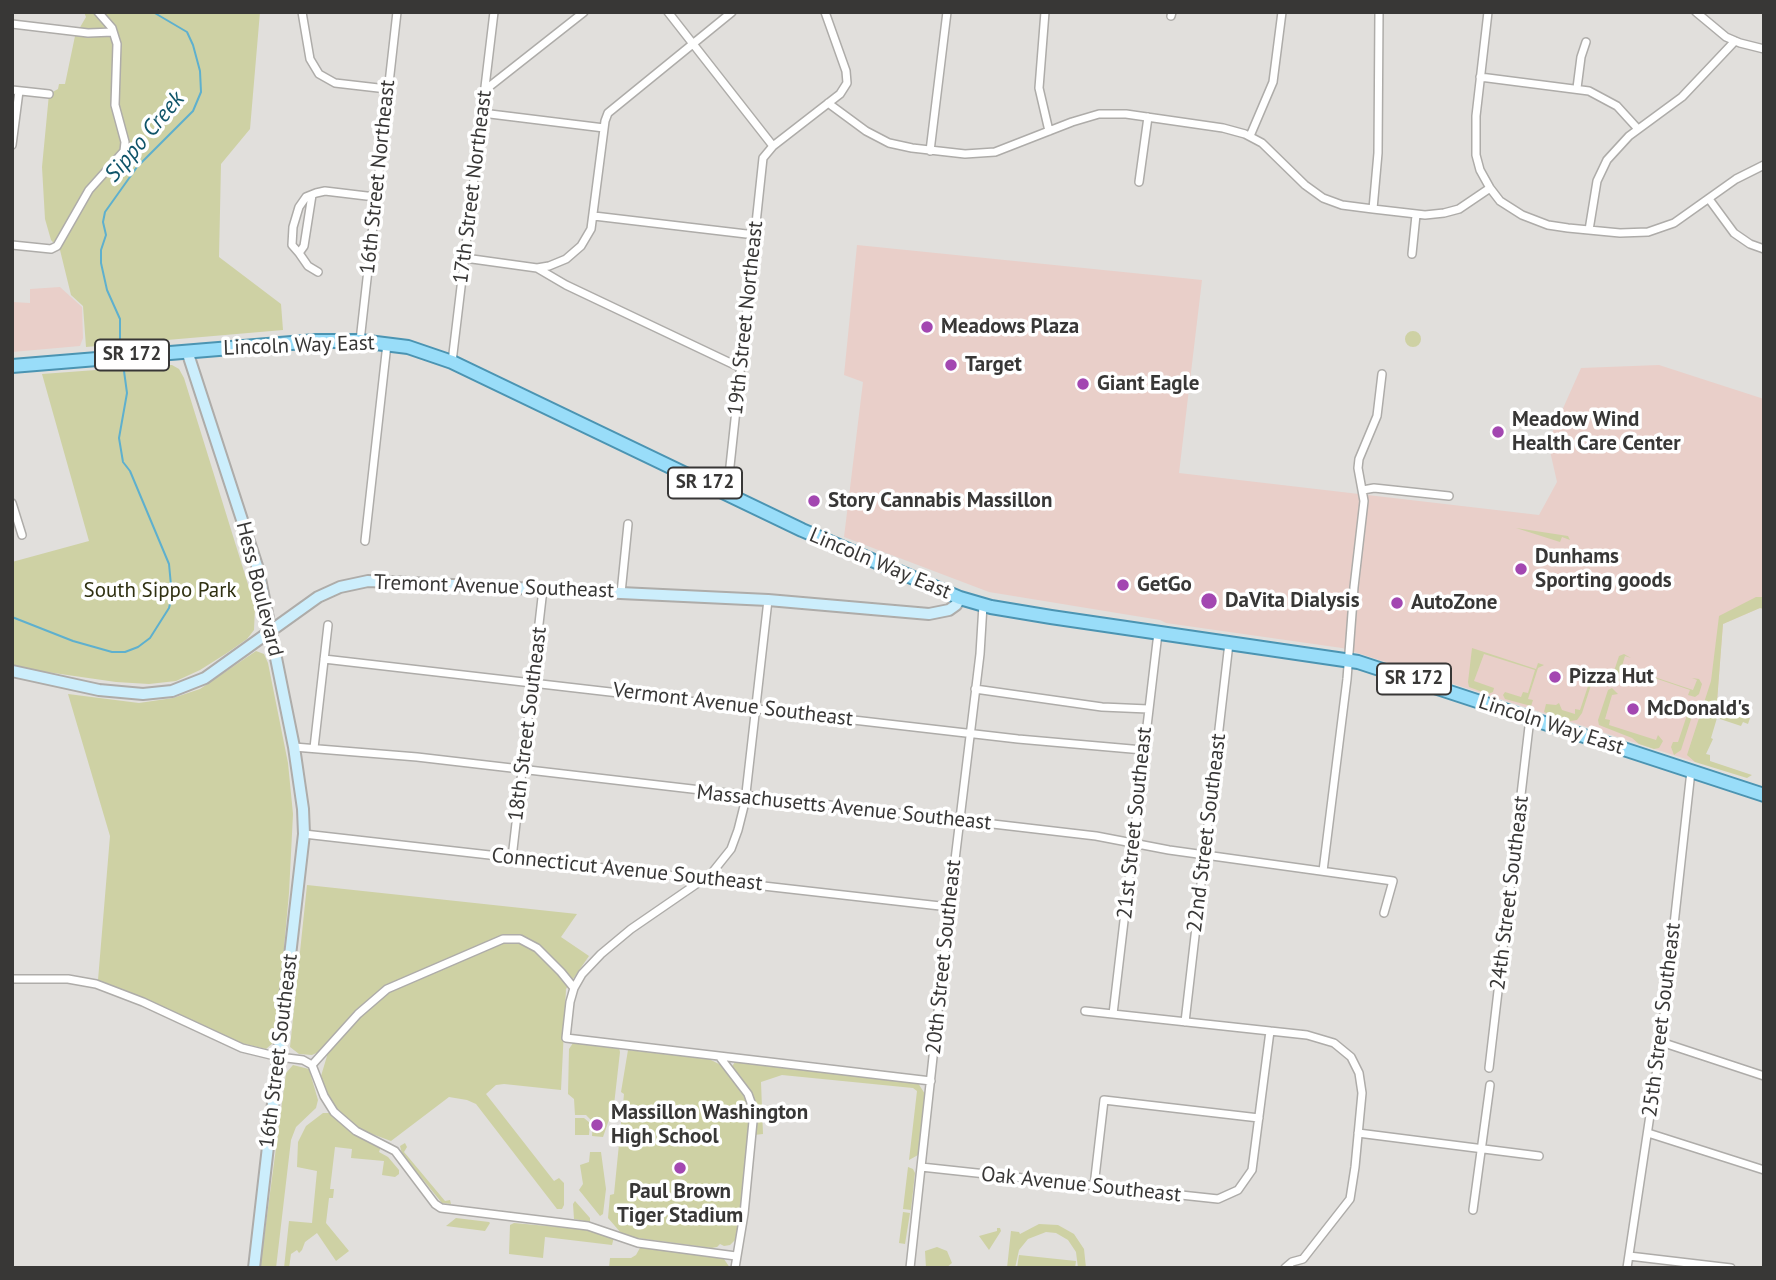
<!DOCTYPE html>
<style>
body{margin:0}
#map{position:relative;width:1776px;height:1280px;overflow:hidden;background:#e1dfdc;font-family:"PT Sans",sans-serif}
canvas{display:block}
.frame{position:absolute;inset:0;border:14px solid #383736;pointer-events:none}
</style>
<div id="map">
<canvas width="1776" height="1280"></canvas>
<div class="frame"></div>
</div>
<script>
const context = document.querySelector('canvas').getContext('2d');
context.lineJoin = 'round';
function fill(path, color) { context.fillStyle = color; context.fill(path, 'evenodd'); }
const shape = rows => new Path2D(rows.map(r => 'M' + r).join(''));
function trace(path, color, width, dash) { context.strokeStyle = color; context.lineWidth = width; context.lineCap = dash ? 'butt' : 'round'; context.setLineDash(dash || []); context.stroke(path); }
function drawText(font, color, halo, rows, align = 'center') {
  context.font = font + ' "PT Sans",sans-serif'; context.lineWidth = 7; context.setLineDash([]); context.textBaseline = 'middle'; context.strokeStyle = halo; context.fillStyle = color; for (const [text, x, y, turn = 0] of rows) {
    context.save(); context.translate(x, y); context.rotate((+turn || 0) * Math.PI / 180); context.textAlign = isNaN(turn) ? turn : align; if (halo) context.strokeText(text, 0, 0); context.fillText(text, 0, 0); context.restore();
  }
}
fill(shape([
 [857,245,1202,280,1179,473,1539,515,1557,482,1548,442,1581,368,1659,365,1764,399,1764,609,1760,608,1723,624,1717,702,1695,762,1342,648,1166,623,1160,620,989,592,844,537,863,382,844,375],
 [60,287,82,307,83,338,80,346,12,352,12,302,30,303,30,289]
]), '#e9cfc9');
fill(shape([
 [84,12,260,12,250,129,221,164,219,257,281,304,283,330,86,347,83,306,71,295,60,250,51,240,45,219,42,167,49,94,58,89,59,84,65,84,75,36,86,17],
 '1405 339a8 8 0 1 1 16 0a8 8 0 1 1-16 0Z',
 [163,365,172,365,179,369,184,378,255,607,254,630,247,639,227,653,200,670,176,681,149,684,116,682,12,667,12,562,89,541,42,374],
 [1516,528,1568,536,1570,540,1562,537,1560,542],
 [1756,597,1764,597,1764,609,1760,608,1723,624,1717,702,1719,708,1750,718,1748,724,1743,722,1741,726,1717,718,1711,738,1713,739,1706,754,1710,755,1710,761,1752,775,1747,778,1695,762,1687,755,1711,681,1719,616],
 [1472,648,1536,669,1538,663,1544,665,1538,668,1528,699,1533,700,1531,706,1505,699,1503,695,1505,692,1521,697,1523,692,1528,693,1535,670,1484,654,1474,681,1494,688,1493,692,1488,694,1469,687,1468,682],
 [256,651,264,654,268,663,288,763,293,814,289,893,280,992,273,1043,266,1049,237,1042,98,980,110,836,68,694,139,703,173,698,200,689],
 [1624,654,1631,658,1625,656,1622,666,1693,690,1697,680,1692,678,1699,679,1702,684,1699,694,1695,697,1688,695,1690,690,1625,668,1626,674,1620,672,1618,678,1623,681,1616,681,1612,677,1619,656],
 [1590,680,1592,682,1582,713,1577,720,1570,721,1544,712,1546,704,1556,705,1559,703,1562,710,1575,714,1575,709,1580,710],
 [1612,688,1618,694,1612,695,1605,719,1610,720,1609,725,1656,740,1658,735,1663,741,1659,748,1654,749,1639,744,1632,738,1599,725,1598,720,1608,690],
 [1687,704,1691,704,1694,710,1681,750,1674,755,1671,747,1673,742,1678,742,1689,709,1684,708],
 [307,885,577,914,561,937,589,956,566,989,561,1090,504,1084,496,1085,486,1094,554,1181,559,1178,564,1183,564,1205,562,1209,557,1209,476,1104,467,1100,449,1097,391,1141,361,1130,338,1110,330,1100,321,1076,327,1056,321,1051,312,1055,299,1054,290,1047],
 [573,1043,619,1048,620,1052,614,1105,603,1137,592,1136,593,1122,586,1115,575,1115,574,1099,568,1094,569,1049],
 [628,1050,709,1059,721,1065,746,1094,752,1106,746,1169,739,1233,736,1239,730,1245,724,1246,720,1244,717,1247,712,1248,630,1237,621,1233,608,1218,610,1195,614,1194,624,1094,621,1092],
 [735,1062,918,1083,925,1094,918,1155,909,1160,917,1091,913,1088,782,1075,761,1082,763,1134,754,1135,756,1103,752,1093,731,1068],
 [293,1065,309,1069,318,1100,316,1108,296,1127,291,1140,276,1268,260,1268,286,1073],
 [323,1113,330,1113,355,1135,381,1146,379,1152,388,1157,399,1170,399,1174,395,1177,382,1175,384,1161,351,1158,352,1149,335,1147,330,1189,334,1189,333,1198,329,1198,326,1223,349,1251,336,1261,317,1233,305,1242,302,1250,299,1253,297,1250,291,1254,289,1268,284,1268,289,1221,312,1223,317,1171,297,1167,298,1142,306,1126],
 [575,1118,584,1118,590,1123,589,1135,575,1135],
 [405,1143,407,1147,404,1152,445,1201,450,1200,451,1204,442,1203,402,1154,400,1146],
 [590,1152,601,1152,606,1189,603,1214,600,1216,579,1190,583,1184,580,1165,589,1162],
 [908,1167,913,1169,915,1173,911,1210,903,1209],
 [575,1201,590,1218,590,1222,574,1219,573,1204],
 [903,1212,910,1213,905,1244,899,1243],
 [456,1218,489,1222,490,1223,485,1231,446,1226],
 [514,1223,591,1230,614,1237,612,1245,545,1237,543,1258,509,1254,510,1225],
 [1039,1224,1058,1225,1074,1234,1084,1249,1086,1268,1078,1268,1076,1252,1068,1240,1056,1233,1046,1232,1028,1239,1019,1250,1015,1268,1007,1268,1011,1231,1019,1232,1020,1234],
 [997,1228,1000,1228,1001,1231,989,1250,979,1236,997,1231],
 [641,1246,722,1256,730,1268,609,1268,610,1258,631,1258,636,1255],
 [937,1247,947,1251,952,1263,946,1268,926,1268,925,1251],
 [1019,1255,1076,1261,1075,1268,1017,1268]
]), '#ced1a4');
trace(shape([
 [120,339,120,319,107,290,101,263,101,250,106,235,103,222,105,212,137,167,193,111,201,92,200,71,193,45,187,32,153,12],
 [12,617,73,641,112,652,125,652,138,647,150,638,169,608,172,596,169,564,130,471,123,462,119,438,127,393,124,371]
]), '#5eb0ce', 2);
const street = shape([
 [302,12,310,59,319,74,335,83,387,89],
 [668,12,773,146],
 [1045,12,1039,88,1049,131],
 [1488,12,1476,116,1476,155,1480,170,1490,188,1500,201,1522,215,1548,225,1568,228,1620,233,1648,232,1674,223,1736,179,1764,165],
 [1696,12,1726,37,1740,43,1764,49],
 [1171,16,1172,12],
 [12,24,88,33,113,32],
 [1480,77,1589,91,1617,106,1638,129],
 [1577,88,1581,57,1586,42],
 [12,90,49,94],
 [485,90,584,12],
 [828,103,866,131,889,143,912,148,965,154,995,152,1072,122,1099,114,1126,114,1223,128,1245,134,1262,143,1305,185,1323,198,1342,205,1373,209,1425,215,1444,213,1459,209,1490,188],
 [482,113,604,128],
 [1250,136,1273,82,1282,12],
 [12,145,19,91],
 [930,151,947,12],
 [1139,182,1148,117],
 [312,195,304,246,299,253,292,245,293,227,299,207,306,197,316,193,325,191,375,197],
 [1709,199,1734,233,1750,244,1764,249],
 [1373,209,1378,153,1379,12],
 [594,216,755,235],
 [1589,230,1597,181,1607,160,1629,136,1682,97,1735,41],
 [12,245,51,249,57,246,89,190,124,151,125,142,115,105,117,44,112,28,98,12],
 [299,253,308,266,318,272],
 [1412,254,1416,215],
 [465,258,537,268,566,285,741,368],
 [537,268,549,266,566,259,581,246,591,229,605,121,608,113,732,12],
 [360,341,397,12],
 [452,362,494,12],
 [1363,490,1374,488,1449,496],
 [727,494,763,158,773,146,840,94,847,83,846,71,825,12],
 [12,503,22,535],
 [365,541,387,344],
 [621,593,628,524],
 [324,659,1018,739,1143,750],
 [975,689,1102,707,1148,709],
 [294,747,417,757,1096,836,1169,850,1393,881,1384,913],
 [314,748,328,625],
 [304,834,949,907],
 [512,858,543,589],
 [1323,871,1347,679,1354,587,1364,501,1358,468,1359,459,1377,416,1382,374],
 [12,979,68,979,96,984,143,1002,242,1048,279,1057,303,1060,312,1065],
 [1085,1011,1307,1035,1334,1043,1351,1057,1359,1073,1362,1093,1355,1167,1350,1199,1303,1259,1292,1262,1285,1268],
 [1113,1014,1158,633],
 [1185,1022,1229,643],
 [1661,1042,1764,1076],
 [719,1056,931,1081],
 [312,1065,324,1096,334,1112,356,1131,395,1151,435,1204,441,1208,588,1226,638,1243,736,1256],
 [312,1065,358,1014,387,989,503,939,520,939,537,948,561,972,574,988],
 [1489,1068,1530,718],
 [1358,1133,1539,1156],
 [1648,1133,1764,1170],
 [921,1167,1218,1199,1238,1190,1252,1170,1270,1031],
 [1094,1186,1104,1100,1259,1118],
 [1473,1210,1490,1085],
 [1629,1256,1731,1268],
 [735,1268,744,1214,754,1111,748,1094,719,1056,566,1038,570,1002,574,988,582,974,601,954,631,929,711,874,731,849,738,830,745,802,768,600],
 [910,1268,950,901,980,654,983,605],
 [1627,1268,1661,1042,1691,771]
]);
const secondary = shape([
 [187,351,258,569,294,747,303,809,304,834,254,1268],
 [12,671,99,690,143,694,172,691,205,678,318,597,340,587,368,581,768,600,929,614,949,610,956,605,960,598]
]);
const primary = shape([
 [12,366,316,341,360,341,408,347,452,362,802,530,960,598,991,607,1051,617,1358,662,1764,795]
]);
trace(street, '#aeaca9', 10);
trace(secondary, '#aeaca9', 14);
trace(primary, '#4b94b2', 16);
trace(street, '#fff', 7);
trace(secondary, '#cceefc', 10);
trace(primary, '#99ddf9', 12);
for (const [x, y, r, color] of [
 [927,327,7,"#a347b1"],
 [951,365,7,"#a347b1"],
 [1083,384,7,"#a347b1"],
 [1498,432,7,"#a347b1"],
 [814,501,7,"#a347b1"],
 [1521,569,7,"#a347b1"],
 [1123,585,7,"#a347b1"],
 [1209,601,9,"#a347b1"],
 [1397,603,7,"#a347b1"],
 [1555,677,7,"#a347b1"],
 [1633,709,7,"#a347b1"],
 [597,1125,7,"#a347b1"],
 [680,1168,7,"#a347b1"]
]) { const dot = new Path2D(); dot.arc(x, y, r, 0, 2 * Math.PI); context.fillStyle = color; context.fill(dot); trace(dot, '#fff', 2.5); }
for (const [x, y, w] of [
 [132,355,74],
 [705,483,74],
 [1414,679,74]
]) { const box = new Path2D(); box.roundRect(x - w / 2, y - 15.5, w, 31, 5); context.fillStyle = '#fff'; context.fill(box); trace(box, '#383736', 2); }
drawText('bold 19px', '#383736', null, [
 ["SR 172",132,355],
 ["SR 172",705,483],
 ["SR 172",1414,679]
]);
drawText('21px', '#383736', '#fff', [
 ["16th Street Northeast",378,177,-84],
 ["17th Street Northeast",473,187,-83],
 ["19th Street Northeast",746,318,-84],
 ["Lincoln Way East",299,346,-2],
 ["Lincoln Way East",880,564,23],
 ["Tremont Avenue Southeast",494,587,2],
 ["Hess Boulevard",259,589,76],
 ["Vermont Avenue Southeast",733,705,7],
 ["18th Street Southeast",528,724,-83],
 ["Lincoln Way East",1551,725,18],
 ["Massachusetts Avenue Southeast",844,808,6],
 ["21st Street Southeast",1135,823,-84],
 ["22nd Street Southeast",1207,833,-83],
 ["Connecticut Avenue Southeast",627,870,6],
 ["24th Street Southeast",1510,893,-83],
 ["20th Street Southeast",944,957,-84],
 ["25th Street Southeast",1662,1020,-83],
 ["16th Street Southeast",279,1051,-83],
 ["Oak Avenue Southeast",1081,1185,6]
]);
drawText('bold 21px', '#383736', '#fff', [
 ["Meadows Plaza",941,327],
 ["Target",965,365],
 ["Giant Eagle",1097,384],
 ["Meadow Wind",1512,420],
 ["Health Care Center",1512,444],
 ["Story Cannabis Massillon",828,501],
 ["Dunhams",1535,557],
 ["Sporting goods",1535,581],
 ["GetGo",1137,585],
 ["DaVita Dialysis",1225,601],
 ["AutoZone",1411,603],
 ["Pizza Hut",1569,677],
 ["McDonald's",1647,709],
 ["Massillon Washington",611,1113],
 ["High School",611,1137],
 ["Paul Brown",680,1192,"center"],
 ["Tiger Stadium",680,1216,"center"]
], 'left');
drawText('21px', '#2f3011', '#fff', [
 ["South Sippo Park",160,591]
]);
drawText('italic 23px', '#0f5469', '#fff', [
 ["Sippo Creek",145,137,-50]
]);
</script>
